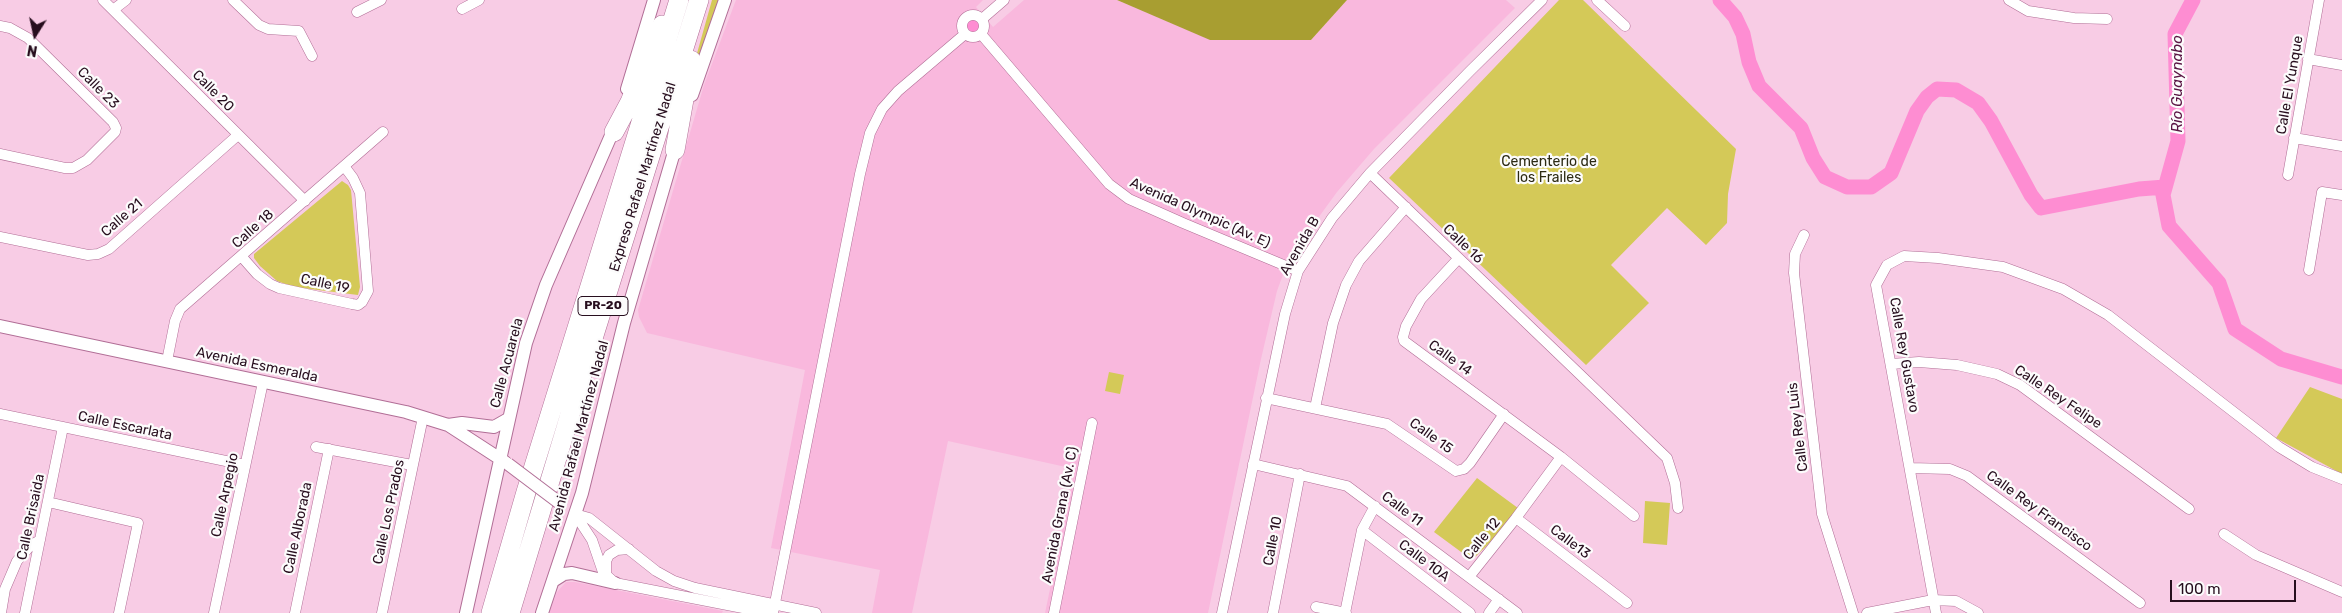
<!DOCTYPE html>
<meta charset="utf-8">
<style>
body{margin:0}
#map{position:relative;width:2342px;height:613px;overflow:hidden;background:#f8cce5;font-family:Rubik,sans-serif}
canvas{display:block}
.north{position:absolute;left:10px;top:10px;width:50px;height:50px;-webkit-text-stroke:4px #fcfcfc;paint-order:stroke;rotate:190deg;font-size:14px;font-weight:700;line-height:20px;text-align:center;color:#270e1e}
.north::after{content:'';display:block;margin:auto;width:18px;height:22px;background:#270e1e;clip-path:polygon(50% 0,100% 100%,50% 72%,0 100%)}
.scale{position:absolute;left:2170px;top:580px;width:126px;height:22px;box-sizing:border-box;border:2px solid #270e1e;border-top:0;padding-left:6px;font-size:15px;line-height:18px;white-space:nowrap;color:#270e1e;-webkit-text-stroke:4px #fcfcfc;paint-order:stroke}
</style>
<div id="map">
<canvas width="2342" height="613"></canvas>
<div class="north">N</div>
<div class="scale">100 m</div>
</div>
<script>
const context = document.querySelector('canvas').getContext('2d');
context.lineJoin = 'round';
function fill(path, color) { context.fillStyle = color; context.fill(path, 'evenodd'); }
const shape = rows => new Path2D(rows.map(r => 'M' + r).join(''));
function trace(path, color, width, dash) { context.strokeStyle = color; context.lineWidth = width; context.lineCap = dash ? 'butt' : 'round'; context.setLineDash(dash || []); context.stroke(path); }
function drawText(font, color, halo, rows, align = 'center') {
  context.font = font + ' Rubik,sans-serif'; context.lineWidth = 4.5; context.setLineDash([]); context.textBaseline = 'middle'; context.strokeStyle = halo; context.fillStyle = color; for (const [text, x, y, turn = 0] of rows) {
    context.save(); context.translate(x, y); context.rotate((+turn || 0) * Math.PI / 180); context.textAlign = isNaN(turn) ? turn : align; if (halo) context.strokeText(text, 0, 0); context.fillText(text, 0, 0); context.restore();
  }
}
fill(shape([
 [736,0,983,0,976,7,993,27,1024,0,1117,0,1211,40,1311,40,1347,0,1506,0,1515,8,1374,149,1337,192,1289,258,1277,291,1261,359,1208,613,1045,613,1075,469,948,441,912,613,872,613,880,570,771,548,805,370,647,333,639,317,638,310,704,85],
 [566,582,575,582,723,611,722,613,549,613,557,592]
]), '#f9b8dd');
fill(shape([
 [712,0,720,0,698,65,694,64],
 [1559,0,1583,0,1736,149,1728,194,1727,223,1706,245,1667,208,1611,265,1649,303,1586,365,1389,178],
 [342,181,348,185,351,190,360,287,358,295,294,287,277,281,260,266,254,258,254,254],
 [1109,372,1124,375,1120,394,1105,391],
 [2310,387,2342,399,2342,474,2276,438],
 [1477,478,1522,511,1472,560,1434,532],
 [1645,501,1670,503,1667,545,1643,543]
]), '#d4c958');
fill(shape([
 [1117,0,1347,0,1311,40,1210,40]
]), '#a89e31');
const water = shape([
 '965 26a8 8 0 1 1 16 0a8 8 0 1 1-16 0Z'
]);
fill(water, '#fe8dd2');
trace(water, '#be679c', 1);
trace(shape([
 [1720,0,1735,17,1743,34,1749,62,1759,86,1801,128,1813,158,1825,177,1847,187,1871,187,1891,173,1917,111,1927,97,1937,89,1956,90,1978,103,1991,121,2031,195,2041,208,2139,189,2165,187],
 [2193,0,2175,34,2178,141,2163,195,2169,226,2219,283,2235,329,2281,359,2342,377]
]), '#fe8dd2', 15);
const minor = shape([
 [103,0,305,201],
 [233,0,259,25,268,29,299,31,312,56],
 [1597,0,1625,26],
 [2009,0,2028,11,2074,18,2107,19],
 [462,9,479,0],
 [113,10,126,0],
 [357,12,381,0],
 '962 26a11 11 0 1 1 22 0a11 11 0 1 1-22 0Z',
 [982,19,1004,0],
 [0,26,10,28,28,38,113,122,116,128,115,132,87,160,73,168,65,168,0,154],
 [981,34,1109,184,1129,199,1183,223,1298,271],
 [2308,59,2342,65],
 [2294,138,2342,146],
 [1370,173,1667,458,1675,483,1678,508],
 [2288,175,2319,0],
 [1804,235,1795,254,1794,273,1822,514,1853,613],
 [0,237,88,255,98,254,109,249,238,135],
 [242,257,257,274,270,284,279,288,352,304,358,305,362,302,368,291,360,193,353,178,344,166],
 [1458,259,1421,299,1406,326,1403,337,1404,341,1561,457,1634,516],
 [2309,270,2322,192,2342,195],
 [167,361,175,321,180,309,383,132],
 [1891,364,1919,362,1957,365,1997,374,2020,385,2189,509],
 [1266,398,1387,424,1456,471,1464,469,1470,463,1504,414],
 [1315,408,1333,323,1346,285,1359,261,1406,207],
 [0,414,245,465],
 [316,447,412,465],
 [1253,464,1347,486,1517,613],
 [1910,468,1950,469,1967,476,2140,603],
 [48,502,138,523,119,613],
 [575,514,589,518,656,571,674,581,695,588,816,613],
 [575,514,592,540,603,572,615,583,768,613],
 [1516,518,1627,603],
 [1362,530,1470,613],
 [2224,534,2256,555,2342,592],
 [606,573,606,561,609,555,617,550,629,549],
 [1469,577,1516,518,1561,457],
 [1316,607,1346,613],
 [1,613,5,589,17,561,31,545,40,540],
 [25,613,63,427],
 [214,613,263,382],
 [295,613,329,449],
 [382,613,423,417],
 [773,613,860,174,870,133,882,109,898,91,965,34],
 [1054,613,1092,423],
 [1222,613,1285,314,1298,271,1332,218,1370,173,1470,71,1542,0],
 [1273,613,1300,474],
 [1345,613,1362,530,1375,506],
 [1489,613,1499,599],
 [1867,613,1933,600,1956,601,1978,613],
 [1936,613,1876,285,1887,265,1904,256,1938,258,2003,267,2063,289,2108,315,2279,447,2312,467,2342,479]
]);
const tertiary = shape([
 [627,89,654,0],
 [692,95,725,0],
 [0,326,406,412,448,425,505,462],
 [448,425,462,423,494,427,508,419],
 [553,581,564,574,572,573,615,583],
 [466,613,526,343,546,285,616,124],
 [542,613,582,493,624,323,677,142]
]);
const motorway = shape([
 [614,132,630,102,662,25],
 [675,150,691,60],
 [491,613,526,492,679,0],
 [510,613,595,332,699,0]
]);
trace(minor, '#b16e96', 11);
trace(tertiary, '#b16e96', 14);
trace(motorway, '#b16e96', 20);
trace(minor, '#fff', 10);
trace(tertiary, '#fff', 12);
trace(motorway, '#fff', 19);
const tertiaryBridge = shape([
 [508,464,561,504]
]);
trace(tertiaryBridge, '#b16e96', 14, []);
trace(tertiaryBridge, '#fff', 12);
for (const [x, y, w] of [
 [603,306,50]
]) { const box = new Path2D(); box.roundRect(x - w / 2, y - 9.5, w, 19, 4); context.fillStyle = '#fcfcfc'; context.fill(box); trace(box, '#270e1e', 1); }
drawText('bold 12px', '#270e1e', null, [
 ["PR-20",603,306]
]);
drawText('14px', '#270e1e', '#fcfcfc', [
 ["Calle El Yunque",2290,85,-80],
 ["Calle 23",98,88,45],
 ["Calle 20",213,91,45],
 ["Expreso Rafael Martínez Nadal",643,177,-73],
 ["Avenida Olympic (Av. E)",1200,213,24],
 ["Calle 21",122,218,-41],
 ["Calle 18",253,229,-42],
 ["Calle 16",1463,244,44],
 ["Avenida B",1300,246,-60],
 ["Calle 19",325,284,12],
 ["Calle Rey Gustavo",1904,355,80],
 ["Calle 14",1450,358,36],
 ["Calle Acuarela",507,363,-75],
 ["Avenida Esmeralda",257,365,12],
 ["Calle Rey Felipe",2058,397,34],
 ["Calle Escarlata",125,426,12],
 ["Calle Rey Luis",1798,427,-97],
 ["Avenida Rafael Martínez Nadal",579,436,-75],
 ["Calle 15",1431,436,36],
 ["Calle Arpegio",225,495,-78],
 ["Calle 11",1402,509,37],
 ["Calle Rey Francisco",2039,511,36],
 ["Calle Los Prados",389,512,-78],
 ["Avenida Grana (Av. C)",1060,515,-79],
 ["Calle Brisaida",31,517,-78],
 ["Calle Alborada",298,528,-78],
 ["Calle 12",1482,539,-51],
 ["Calle 10",1273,541,-79],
 ["Calle13",1570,542,37],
 ["Calle 10A",1424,561,37]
]);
drawText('14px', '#2c2a13', '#fcfcfc', [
 ["Cementerio de",1549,162],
 ["los Frailes",1549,178]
]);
drawText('italic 15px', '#5a1544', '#fcfcfc', [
 ["Río Guaynabo",2178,84,-90]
]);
</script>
